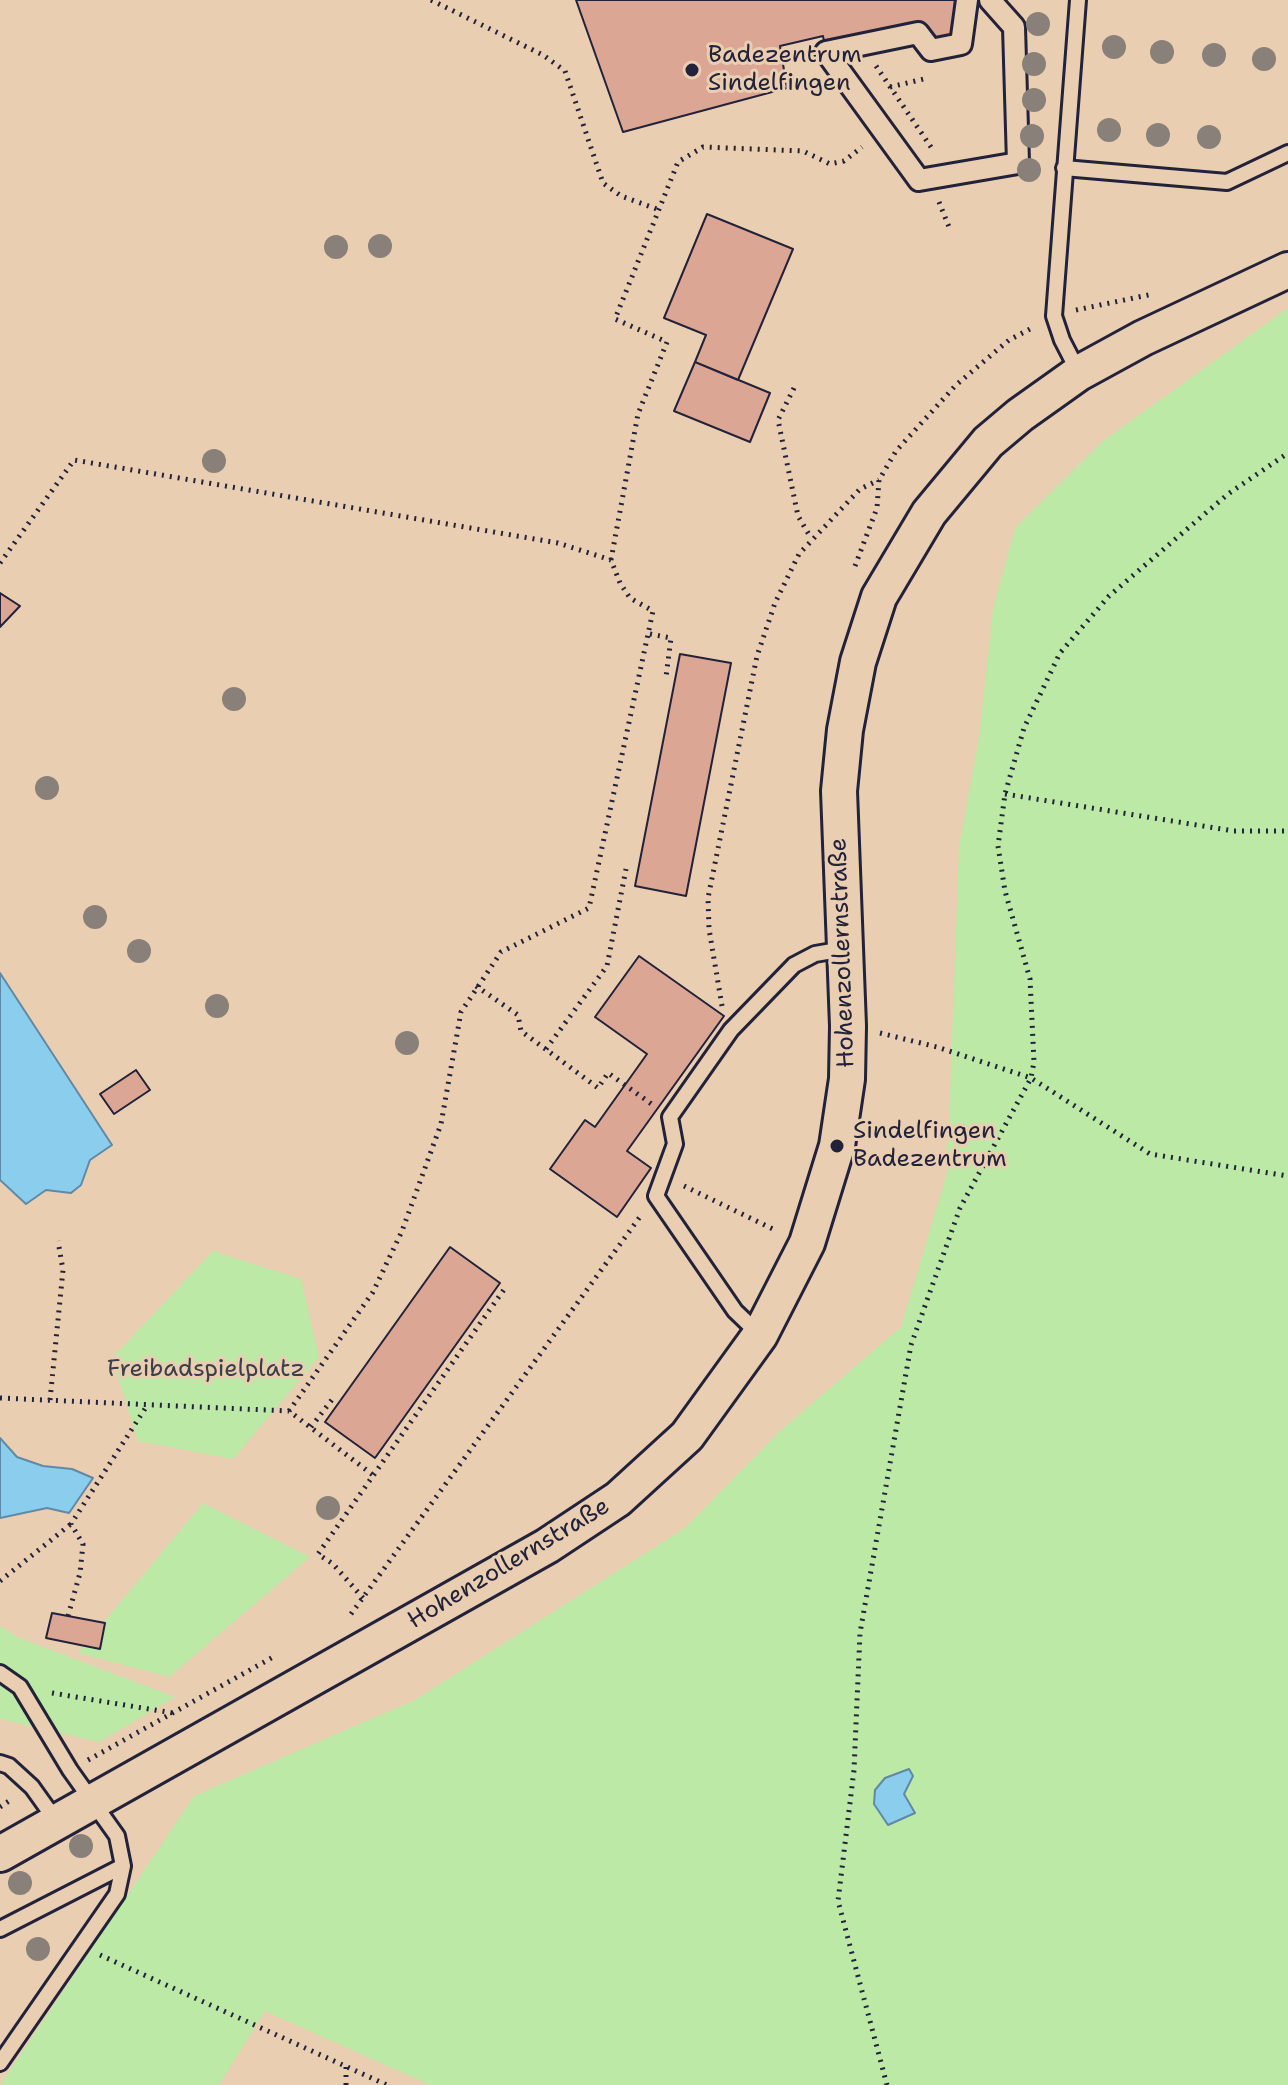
<!DOCTYPE html>
<meta charset="utf-8">
<style>
body{margin:0}
canvas{display:block;background:#eaceb1}
</style>
<canvas width="1288" height="2085"></canvas>
<script>
const context = document.querySelector('canvas').getContext('2d');
context.lineJoin = 'round';
function fill(path, color) { context.fillStyle = color; context.fill(path, 'evenodd'); }
const shape = rows => new Path2D(rows.map(r => 'M' + r).join(''));
function trace(path, color, width, dash) { context.strokeStyle = color; context.lineWidth = width; context.lineCap = dash ? 'butt' : 'round'; context.setLineDash(dash || []); context.stroke(path); }
function drawText(font, color, halo, rows, align = 'center') {
  context.font = font + ' "Shantell Sans",sans-serif'; context.lineWidth = 6; context.setLineDash([]); context.textBaseline = 'middle'; context.strokeStyle = halo; context.fillStyle = color; for (const [text, x, y, turn = 0] of rows) {
    context.save(); context.translate(x, y); context.rotate((+turn || 0) * Math.PI / 180); context.textAlign = isNaN(turn) ? turn : align; if (halo) context.strokeText(text, 0, 0); context.fillText(text, 0, 0); context.restore();
  }
}
fill(shape([
 [1288,308,1288,2085,430,2085,265,2011,219,2085,0,2085,194,1796,415,1700,685,1528,779,1432,901,1327,947,1173,959,847,979,737,993,609,1015,528,1103,441],
 [213,1251,301,1279,319,1357,233,1459,138,1441,112,1358],
 [203,1503,310,1557,169,1677,78,1653],
 [0,1626,17,1637,175,1697,99,1742,0,1719]
]), '#bce9a6');
const water = shape([
 [0,973,112,1145,90,1160,81,1185,71,1193,46,1190,26,1204,0,1180,0,973],
 [0,1438,17,1457,43,1466,72,1469,93,1478,69,1513,47,1508,0,1518,0,1438],
 [909,1769,913,1776,904,1794,915,1813,888,1825,874,1804,875,1790,885,1778,909,1769]
]);
fill(water, '#8bcdec');
trace(water, '#6189a5', 2);
const building = shape([
 [576,0,967,0,961,44,931,50,918,33,826,52,823,36,780,46,787,88,623,132,576,0],
 [707,214,793,249,738,380,695,362,706,335,664,318,707,214],
 [695,362,770,393,750,442,674,411,695,362],
 [0,593,20,606,0,627,0,593],
 [680,654,731,663,686,896,635,886,680,654],
 [639,956,724,1016,627,1151,651,1168,617,1217,550,1169,585,1120,595,1127,647,1054,595,1017,639,956],
 [136,1070,150,1090,114,1114,100,1094,136,1070],
 [450,1247,500,1283,375,1458,325,1422,450,1247],
 [52,1613,105,1623,100,1649,46,1638,52,1613]
]);
fill(building, '#dca694');
trace(building, '#22223b', 2);
const service = shape([
 [1078,0,1054,316,1062,340,1079,373],
 [1064,168,1227,182,1288,153],
 [760,1335,735,1311,656,1196,675,1144,670,1117,731,1030,794,965,815,954,844,949],
 [0,1673,20,1687,70,1770,117,1836,123,1866,117,1894,0,2063],
 [0,1763,9,1766,32,1787,57,1822],
 [0,1929,123,1866]
]);
const pedestrian = shape([
 [967,0,961,44,931,50,918,33,826,52,919,180,1018,163,1014,27,990,0]
]);
const tertiary = shape([
 [0,1854,547,1546,618,1499,687,1436,760,1335,807,1243,837,1146,847,1079,848,1026,839,791,845,730,858,662,879,597,929,513,988,442,1020,415,1079,373,1143,338,1288,270]
]);
trace(service, '#22223b', 20);
trace(pedestrian, '#22223b', 26);
trace(tertiary, '#22223b', 40);
trace(shape([
 [431,0,543,55,565,71,603,183,621,196,657,209],
 [876,66,933,150],
 [890,87,928,78],
 [939,202,949,227],
 [1076,310,1153,294],
 [794,388,778,420,798,516,811,538],
 [611,560,638,414,667,342,615,319,678,162,703,147,803,151,830,164,844,161,862,147],
 [0,563,74,460,558,543,611,560,620,583,630,598,653,611,589,908,501,952,461,1012,441,1124,402,1231,373,1292,289,1411],
 [855,566,877,508,879,480,896,451,956,385,1009,340,1034,327],
 [650,634,671,638,666,677],
 [1005,794,1234,831,1288,831],
 [476,986,518,1015,521,1031,598,1088,608,1073,653,1105],
 [722,1006,709,929,708,898,757,656,775,603,799,554,860,489,879,480],
 [880,1033,937,1047,1031,1078,1150,1154,1288,1176],
 [546,1049,607,966,626,869],
 [684,1186,775,1230],
 [0,1398,289,1411,373,1475],
 [50,1400,63,1270,58,1241],
 [311,1427,334,1397],
 [0,1581,71,1524],
 [363,1598,333,1564,318,1554,505,1288],
 [351,1614,642,1214],
 [68,1616,80,1573,83,1544,71,1524,148,1404],
 [52,1693,173,1713],
 [88,1760,275,1656],
 [0,1807,12,1799],
 [100,1955,387,2085],
 [346,2085,346,2067],
 [887,2085,838,1901,854,1770,860,1633,911,1345,960,1208,1031,1078,1034,1062,1030,979,1005,891,998,846,1005,794,1024,728,1060,653,1109,596,1228,494,1288,453]
]), '#22223b', 5, [2, 6]);
trace(service, '#eaceb1', 14);
trace(pedestrian, '#eaceb1', 20);
trace(tertiary, '#eaceb1', 34);
context.fillStyle = '#898079';
for (const [x, y] of [
 [1038,24],
 [1114,47],
 [1162,52],
 [1214,55],
 [1264,59],
 [1034,64],
 [1034,100],
 [1109,130],
 [1158,135],
 [1032,136],
 [1209,137],
 [1029,170],
 [380,246],
 [336,247],
 [214,461],
 [234,699],
 [47,788],
 [95,917],
 [139,951],
 [217,1006],
 [407,1043],
 [328,1508],
 [81,1846],
 [20,1883],
 [38,1949]
]) { context.beginPath(); context.arc(x, y, 12, 0, 2 * Math.PI); context.fill(); }
for (const [x, y, r, color] of [
 [692,70,8,"#22223b"],
 [837,1146,8,"#22223b"]
]) { const dot = new Path2D(); dot.arc(x, y, r, 0, 2 * Math.PI); context.fillStyle = color; context.fill(dot); trace(dot, '#eaceb1', 3); }
drawText('24px', '#22223b', '#eaceb1', [
 ["Badezentrum",708,56],
 ["Sindelfingen",708,84],
 ["Sindelfingen",853,1132],
 ["Badezentrum",853,1160]
], 'left');
drawText('24px', '#22223b', '#eaceb1', [
 ["Hohenzollernstraße",843,953,-92],
 ["Hohenzollernstraße",509,1564,-31]
]);
drawText('24px', '#39404b', '#eaceb1', [
 ["Freibadspielplatz",206,1370]
]);
</script>
